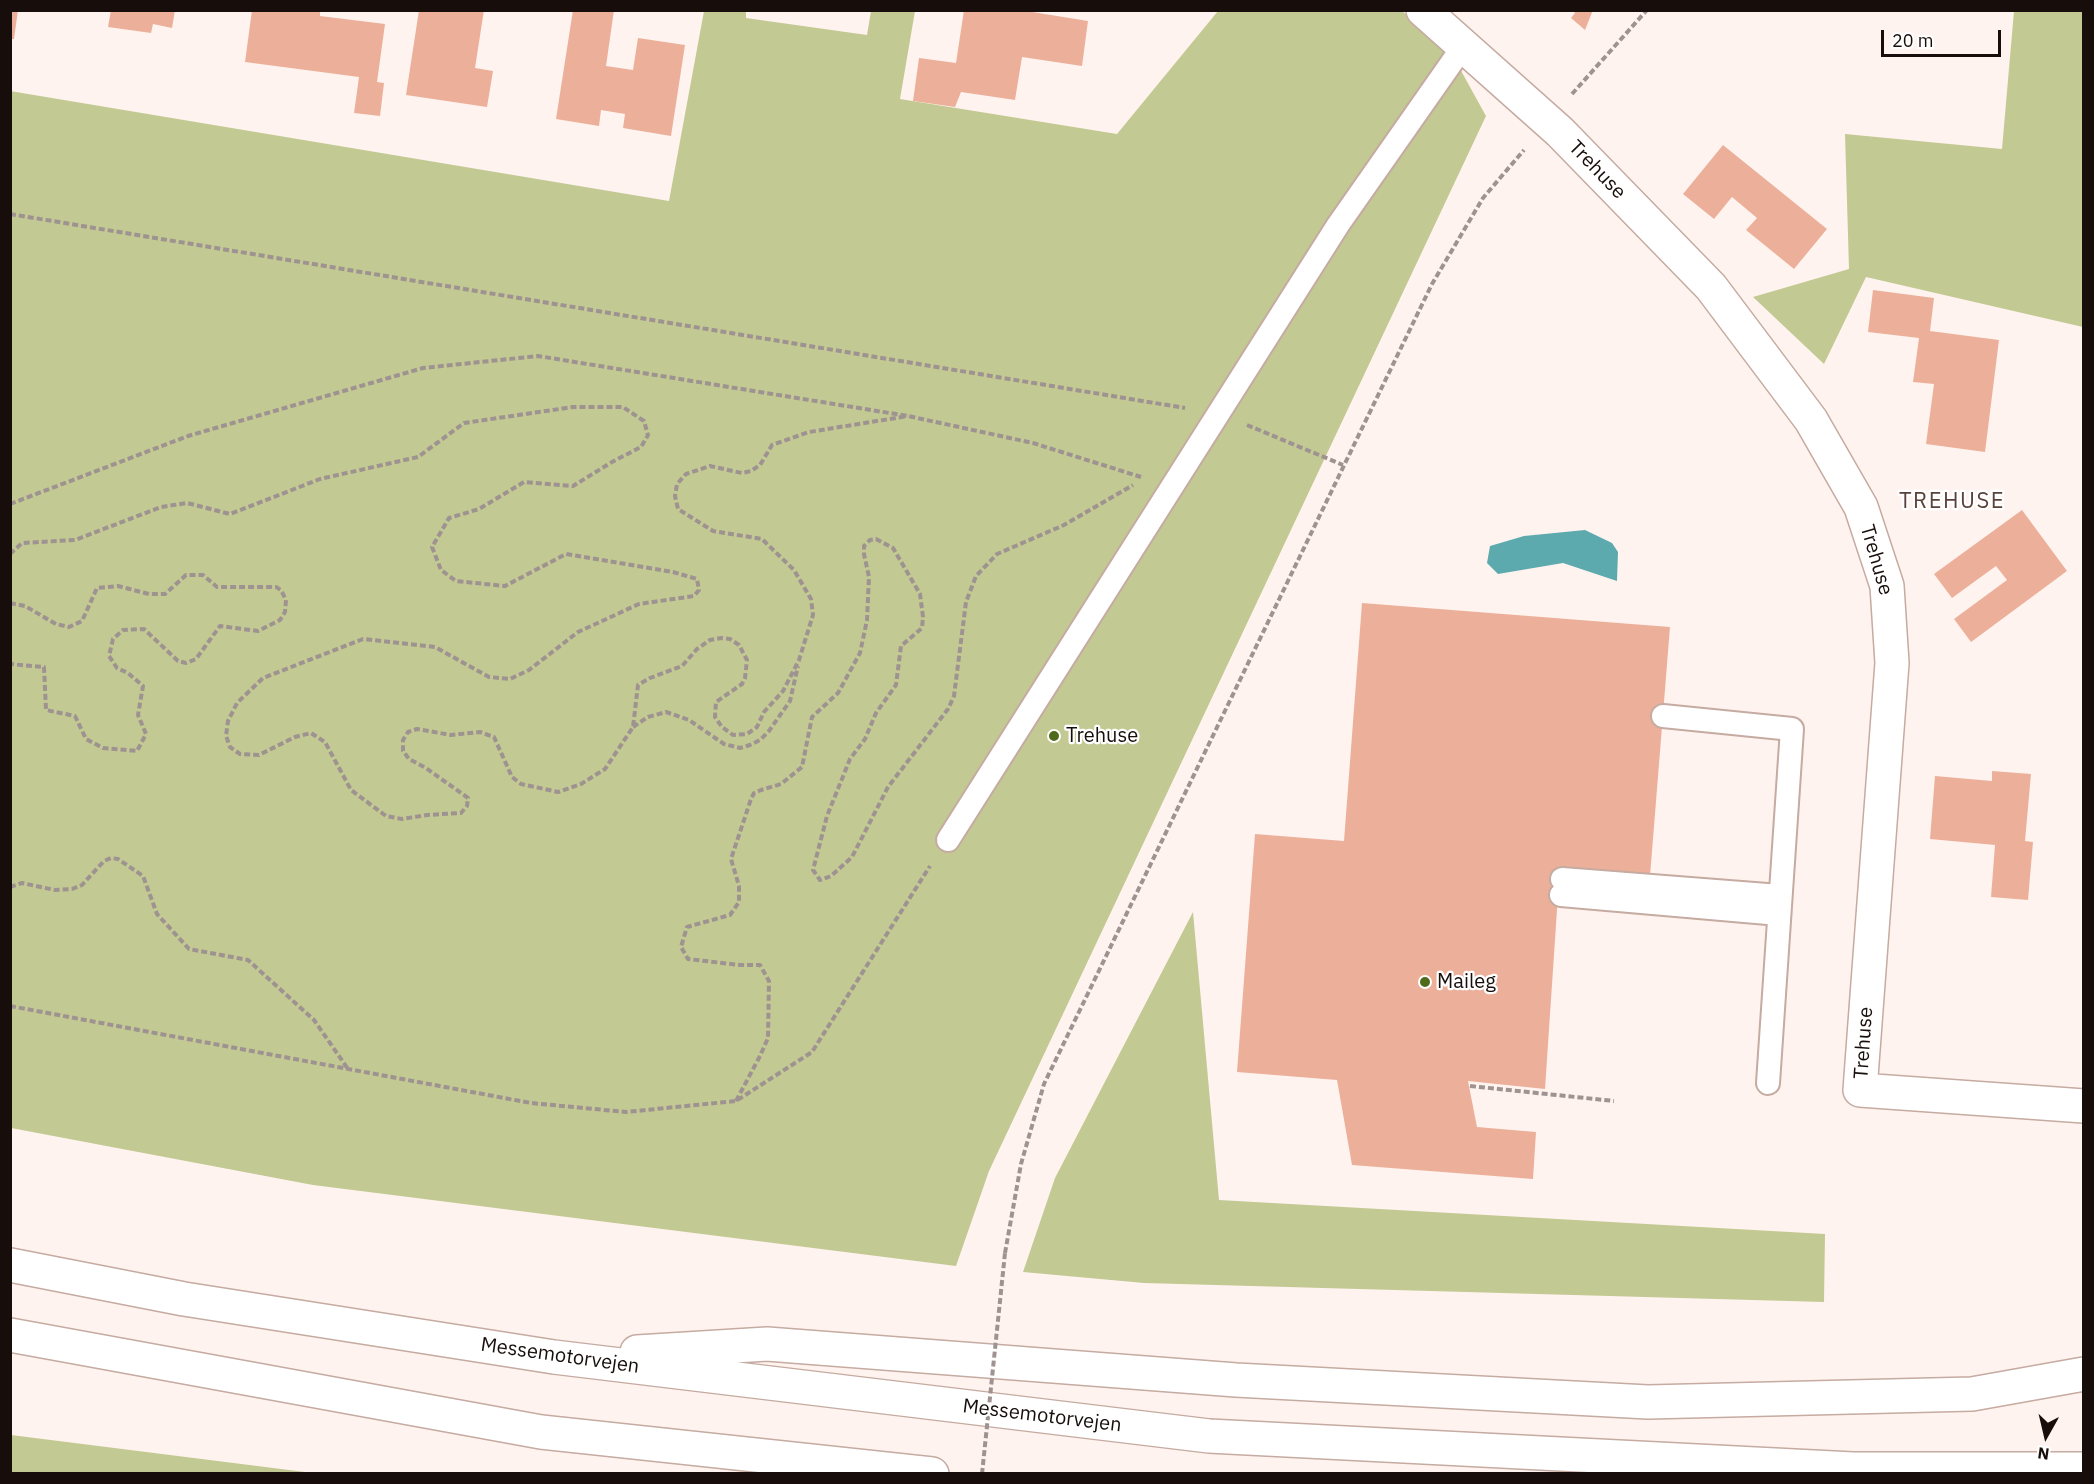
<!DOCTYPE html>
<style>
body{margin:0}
#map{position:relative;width:2094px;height:1484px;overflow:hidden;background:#fff3ef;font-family:"IBM Plex Sans",sans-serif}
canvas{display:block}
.frame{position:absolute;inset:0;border:12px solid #170e0b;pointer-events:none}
.north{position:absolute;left:2016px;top:1406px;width:60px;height:60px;-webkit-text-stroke:4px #fff;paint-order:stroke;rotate:188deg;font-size:16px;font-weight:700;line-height:24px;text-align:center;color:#170e0b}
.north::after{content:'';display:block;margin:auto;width:21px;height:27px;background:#170e0b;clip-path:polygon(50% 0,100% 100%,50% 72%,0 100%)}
.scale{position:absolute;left:1881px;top:30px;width:120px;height:27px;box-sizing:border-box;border:3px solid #170e0b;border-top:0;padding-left:8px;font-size:18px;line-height:21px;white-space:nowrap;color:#170e0b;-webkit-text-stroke:4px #fff;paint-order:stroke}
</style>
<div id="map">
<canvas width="2094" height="1484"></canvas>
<div class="frame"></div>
<div class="north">N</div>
<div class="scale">20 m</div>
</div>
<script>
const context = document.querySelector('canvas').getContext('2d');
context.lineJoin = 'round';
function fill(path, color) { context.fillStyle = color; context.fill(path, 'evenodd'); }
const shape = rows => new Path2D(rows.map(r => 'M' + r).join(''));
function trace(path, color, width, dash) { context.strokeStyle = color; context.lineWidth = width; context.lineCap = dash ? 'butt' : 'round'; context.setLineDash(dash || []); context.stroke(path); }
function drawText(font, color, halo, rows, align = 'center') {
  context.font = font + ' "IBM Plex Sans",sans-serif'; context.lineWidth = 4.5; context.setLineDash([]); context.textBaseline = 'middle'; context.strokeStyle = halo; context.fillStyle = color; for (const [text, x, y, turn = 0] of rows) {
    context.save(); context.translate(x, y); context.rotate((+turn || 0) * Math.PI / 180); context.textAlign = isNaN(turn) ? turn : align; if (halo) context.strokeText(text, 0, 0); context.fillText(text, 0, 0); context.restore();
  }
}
fill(shape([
 [704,11,746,11,746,18,867,35,871,11,915,11,900,99,1117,134,1218,11,1402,11,1449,49,1486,116,989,1171,956,1266,313,1185,11,1128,10,91,669,201],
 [2014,11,2083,11,2083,327,1866,277,1824,364,1753,297,1849,269,1845,134,2002,149],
 [1193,912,1219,1200,1825,1234,1824,1302,1144,1283,1023,1272,1055,1178],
 [10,1435,11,1435,313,1473,11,1473]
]), '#c3c993');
fill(shape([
 [1585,530,1612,543,1618,552,1617,581,1563,563,1498,574,1487,563,1490,546,1524,536]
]), '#5ca9ae');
fill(shape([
 [10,10,18,10,14,39,10,39],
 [111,10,175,10,172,28,153,24,151,33,108,27],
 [252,10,320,10,320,16,385,24,377,82,384,83,380,116,354,113,359,77,245,62],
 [419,10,484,10,475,68,493,71,487,107,406,95],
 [573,10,614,10,606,66,633,70,638,38,685,45,671,136,623,128,625,114,601,110,599,126,556,119],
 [964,10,1020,10,1088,21,1082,66,1022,57,1015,100,961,92,955,107,913,101,919,58,956,63],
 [1573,10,1593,10,1585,30,1571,18,1575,13],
 [1723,145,1827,229,1794,269,1746,230,1757,218,1732,197,1714,219,1683,194],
 [1873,290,1934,298,1930,331,1999,340,1985,452,1926,444,1934,384,1913,382,1919,338,1868,332],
 [2022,510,2067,571,1971,642,1954,619,2007,580,1996,566,1952,598,1934,574],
 [1362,603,1670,627,1650,876,1558,895,1545,1089,1468,1081,1477,1127,1536,1132,1533,1179,1352,1165,1337,1080,1237,1072,1255,834,1344,841],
 [1992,771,2031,774,2025,841,2033,842,2028,900,1991,897,1995,845,1930,839,1935,776,1992,781]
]), '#ecb09a');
const lane = shape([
 [1663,716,1792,729,1768,1083],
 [948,840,1338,225,1464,45],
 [1562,879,1780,896],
 [1561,895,1779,914]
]);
const street = shape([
 [1423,10,1560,132,1711,287,1811,420,1861,507,1887,586,1892,663,1860,1090,2084,1106]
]);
const highway = shape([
 [10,1265,184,1299,554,1357,1209,1436,1853,1469,2084,1469],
 [10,1335,541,1432,932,1474],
 [637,1352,767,1344,1236,1380,1648,1402,1972,1394,2084,1374]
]);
trace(lane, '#c5aba1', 26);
trace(street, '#c5aba1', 36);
trace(highway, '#c5aba1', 36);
trace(shape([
 [1572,94,1647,10],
 [10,214,1185,408],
 [1247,425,1343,465],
 [10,504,188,436,423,368,538,356,908,416,1033,443,1141,477],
 [10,554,22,543,75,540,161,507,187,503,230,514,320,479,418,457,464,423,573,407,623,407,644,421,648,435,641,447,612,462,573,486,524,482,479,509,449,518,432,547,441,570,456,581,505,586,566,554,673,572,697,579,699,590,694,596,639,604,578,632,529,670,510,679,489,677,435,647,363,639,263,678,237,703,228,721,226,736,230,747,240,754,259,755,295,737,311,733,325,742,351,790,386,816,402,819,427,815,461,813,467,806,468,798,426,768,409,759,403,751,403,740,408,732,417,729,451,735,480,732,494,737,512,777,521,784,558,792,581,784,605,769,633,727,638,685,650,678,682,666,697,649,710,640,721,638,730,639,739,645,747,660,745,678,742,684,716,702,715,717,722,727,733,735,747,734,757,727,764,712,783,691,799,660,813,615,811,599,794,570,762,539,713,531,678,509,675,496,677,484,686,474,710,466,742,473,751,471,760,465,772,445,809,432,908,416],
 [10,603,25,606,56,624,69,627,82,621,97,588,118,586,149,594,165,594,186,575,203,575,217,587,276,587,281,590,286,600,285,612,280,620,258,631,220,626,196,659,186,663,178,661,144,629,123,630,113,639,109,656,117,668,128,673,143,686,138,715,146,734,137,751,103,748,86,739,75,716,46,710,44,667,10,664],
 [633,727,648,717,666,712,689,720,724,744,740,748,750,745,760,740,769,731,790,701,798,666],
 [10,887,22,883,55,890,72,889,82,885,104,861,111,858,118,859,143,876,157,914,189,949,248,960,314,1020,348,1069],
 [10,1006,531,1103,626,1112,736,1101,812,1052,930,866],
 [1470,1086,1614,1101],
 [736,1101,760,1056,768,1038,769,981,760,965,740,965,688,959,681,947,687,927,730,915,739,902,739,886,731,859,751,799,754,793,761,790,781,784,802,767,812,717,838,693,860,653,867,620,869,577,864,554,864,546,870,540,876,539,893,548,920,594,923,617,922,628,901,646,896,685,876,713,865,739,850,759,827,816,813,870,820,880,831,876,852,857,888,787,948,709,954,696,966,602,976,576,997,554,1064,525,1133,485],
 [1005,1253,1021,1164,1044,1084,1432,284,1483,198,1524,150]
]), '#9e9390', 4, [6, 3]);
trace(lane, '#fff', 22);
trace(street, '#fff', 33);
trace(highway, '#fff', 33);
trace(shape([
 [982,1474,1005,1253]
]), '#9e9390', 4, [6, 3]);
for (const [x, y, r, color] of [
 [1054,736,6,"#506a1b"],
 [1425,982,6,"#506a1b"]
]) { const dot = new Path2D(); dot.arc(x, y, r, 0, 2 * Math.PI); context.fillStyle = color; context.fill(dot); trace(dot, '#fff', 2); }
drawText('20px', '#170e0b', '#fff', [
 ["Trehuse",1597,170,46],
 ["Trehuse",1876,560,74],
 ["Trehuse",1864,1043,-86],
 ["Messemotorvejen",560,1356,8],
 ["Messemotorvejen",1042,1416,7]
]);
drawText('20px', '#170e0b', '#fff', [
 ["Trehuse",1066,736],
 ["Maileg",1437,982]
], 'left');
context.letterSpacing = '1.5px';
drawText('22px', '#584239', '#fff', [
 ["TREHUSE",1952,502]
]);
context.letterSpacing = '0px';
</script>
